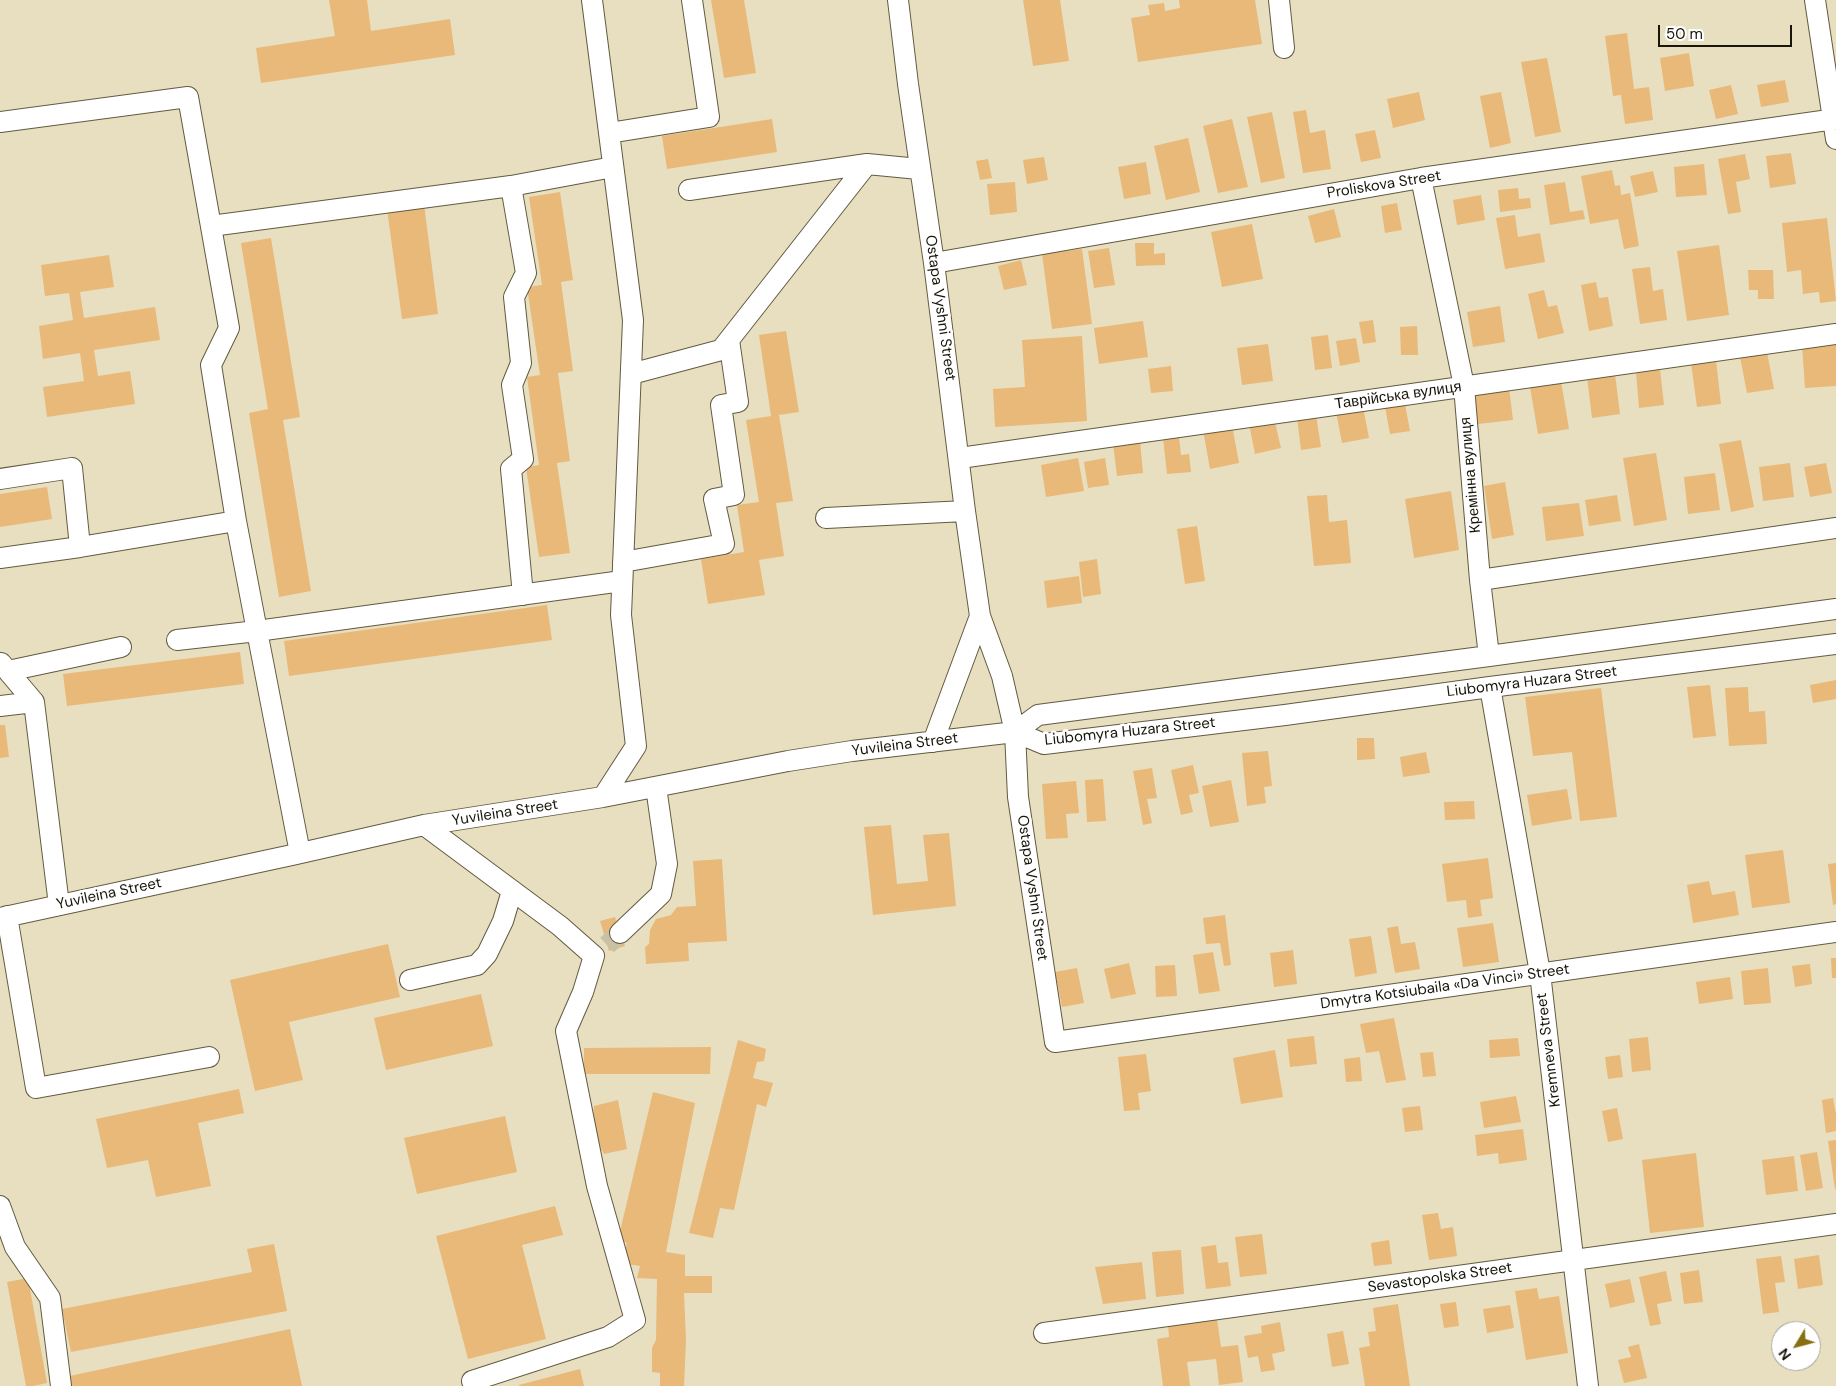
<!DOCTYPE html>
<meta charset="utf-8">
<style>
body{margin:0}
#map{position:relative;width:1836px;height:1386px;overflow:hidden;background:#e8dfc1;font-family:"DM Sans",sans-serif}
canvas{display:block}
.north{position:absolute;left:1771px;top:1321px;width:50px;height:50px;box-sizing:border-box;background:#fff;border:1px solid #a3a19d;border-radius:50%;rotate:233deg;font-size:14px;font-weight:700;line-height:20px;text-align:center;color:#18150a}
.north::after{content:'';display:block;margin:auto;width:18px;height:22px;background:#887010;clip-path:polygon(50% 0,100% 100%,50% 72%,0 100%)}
.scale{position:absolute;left:1658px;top:25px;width:134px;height:22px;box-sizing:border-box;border:2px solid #18150a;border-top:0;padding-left:6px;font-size:15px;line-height:18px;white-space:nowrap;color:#18150a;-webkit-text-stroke:4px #fff;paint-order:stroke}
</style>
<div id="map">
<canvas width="1836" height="1386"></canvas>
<div class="north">N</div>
<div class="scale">50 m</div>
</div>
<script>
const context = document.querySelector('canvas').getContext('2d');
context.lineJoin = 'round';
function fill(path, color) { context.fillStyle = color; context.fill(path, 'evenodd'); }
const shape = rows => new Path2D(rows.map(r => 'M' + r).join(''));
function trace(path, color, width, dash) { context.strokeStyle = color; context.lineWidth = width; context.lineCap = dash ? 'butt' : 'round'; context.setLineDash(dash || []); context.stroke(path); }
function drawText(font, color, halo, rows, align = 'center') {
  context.font = font + ' "DM Sans",sans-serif'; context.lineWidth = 5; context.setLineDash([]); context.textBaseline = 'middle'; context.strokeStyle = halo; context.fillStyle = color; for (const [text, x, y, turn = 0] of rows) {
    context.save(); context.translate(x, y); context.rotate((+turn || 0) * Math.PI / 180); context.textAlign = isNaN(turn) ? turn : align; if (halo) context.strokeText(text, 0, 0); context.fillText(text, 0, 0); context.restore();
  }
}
fill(shape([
 [329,0,367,0,371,31,450,19,455,55,261,83,256,48,335,36],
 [711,0,744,0,756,73,724,78],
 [1023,0,1060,0,1069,61,1033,66],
 [1179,0,1255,0,1262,44,1138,62,1131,18,1150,15,1148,5,1164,3,1165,11,1180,8],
 [1627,33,1634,89,1649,87,1653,120,1625,124,1621,95,1613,96,1605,36],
 [1689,53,1694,86,1665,91,1660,58],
 [1547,58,1561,132,1535,137,1521,62],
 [1785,80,1789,102,1761,107,1757,85],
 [1731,85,1738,114,1716,119,1709,90],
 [1419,92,1425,120,1393,128,1387,99],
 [1501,92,1511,143,1490,148,1480,96],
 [1306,110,1310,133,1325,130,1331,169,1303,173,1293,112],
 [1272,112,1285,178,1261,183,1247,117],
 [772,119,777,152,667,169,662,136],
 [1232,119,1248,187,1218,193,1203,126],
 [1375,130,1381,158,1361,162,1355,134],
 [1188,138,1200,192,1166,200,1154,146],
 [1791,153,1796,184,1770,188,1766,156],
 [1745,154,1750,179,1736,182,1741,212,1728,214,1718,159],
 [1044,157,1048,180,1027,184,1023,160],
 [988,159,992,178,980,180,976,161],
 [1146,162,1151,194,1124,199,1118,167],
 [1704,164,1707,195,1676,197,1674,167],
 [1612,170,1615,186,1620,185,1621,195,1630,193,1639,246,1624,249,1618,219,1590,224,1581,176],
 [1653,171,1658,192,1635,197,1630,176],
 [1015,182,1017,212,990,215,987,184],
 [1565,182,1570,212,1583,210,1585,219,1550,225,1544,185],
 [1518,188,1519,199,1530,198,1531,208,1500,212,1498,190],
 [560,192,573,280,561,282,573,371,558,373,570,461,557,463,570,553,539,557,526,467,539,465,527,377,540,375,527,287,542,285,529,197],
 [1481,195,1485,220,1457,225,1453,200],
 [1397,203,1402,230,1385,233,1381,206],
 [424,204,438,314,402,319,387,209],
 [1334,209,1341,237,1315,243,1308,216],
 [1515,215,1518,237,1540,233,1545,262,1505,269,1496,218],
 [1827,218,1836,301,1820,303,1819,292,1803,294,1801,270,1787,272,1782,223],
 [1252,224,1263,279,1222,287,1211,232],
 [271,238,300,417,283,420,311,591,279,597,249,413,268,409,241,243],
 [1135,243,1154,243,1154,254,1165,253,1165,265,1136,266],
 [1719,245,1729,315,1687,321,1677,251],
 [1109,248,1115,285,1094,288,1088,251],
 [1082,249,1092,324,1052,329,1042,254],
 [109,255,114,287,80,292,84,318,155,307,160,340,94,350,98,376,130,371,135,404,47,417,43,387,84,381,80,353,43,359,39,326,73,320,69,293,45,296,41,265],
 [1021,260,1027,285,1004,290,998,266],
 [1650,267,1653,291,1663,289,1667,320,1640,324,1632,269],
 [1748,270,1773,270,1774,299,1758,299,1758,290,1749,290],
 [1596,282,1599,298,1608,297,1613,326,1589,331,1581,285],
 [1544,290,1548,307,1557,305,1564,333,1538,339,1528,294],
 [1500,306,1505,342,1473,347,1467,312],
 [1373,320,1376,342,1363,344,1359,322],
 [1143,321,1148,357,1099,364,1094,328],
 [1417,326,1418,355,1401,355,1400,327],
 [786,331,799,412,779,415,793,501,776,503,784,556,759,560,765,595,708,604,701,559,744,552,737,505,759,502,746,420,771,416,759,335],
 [1328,335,1332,368,1315,370,1311,337],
 [1082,336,1087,421,995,427,993,389,1025,387,1022,340],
 [1356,338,1360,362,1340,366,1336,341],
 [1836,342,1836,386,1805,388,1802,345],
 [1268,344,1273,381,1242,385,1237,348],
 [1767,352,1774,389,1747,393,1740,357],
 [1716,360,1721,404,1697,407,1691,363],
 [1171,366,1173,391,1151,393,1148,369],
 [1660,369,1664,405,1639,408,1636,372],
 [1615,374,1620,414,1592,418,1587,377],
 [1561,381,1569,429,1538,434,1530,387],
 [1509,387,1513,420,1478,424,1474,391],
 [1405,404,1410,431,1390,434,1385,407],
 [1363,407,1369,438,1342,443,1336,412],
 [1316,415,1321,447,1301,450,1297,418],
 [1274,418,1281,448,1255,454,1249,424],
 [1232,425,1239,463,1210,469,1203,430],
 [1179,437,1181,455,1189,454,1191,472,1167,474,1163,438],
 [1741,440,1754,507,1731,512,1719,444],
 [1140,441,1143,473,1117,476,1113,444],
 [1656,453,1667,520,1634,526,1623,458],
 [1078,458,1084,491,1046,497,1041,465],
 [1105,458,1109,485,1088,488,1084,462],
 [1790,463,1794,497,1763,501,1759,467],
 [1826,463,1832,493,1810,497,1804,467],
 [1715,473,1720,510,1688,514,1684,477],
 [1505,482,1514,535,1492,539,1484,486],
 [47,487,52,519,0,527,0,494],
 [1451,491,1459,550,1414,558,1405,499],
 [1327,495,1329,522,1347,520,1351,563,1314,566,1307,496],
 [1617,495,1621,521,1589,526,1585,500],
 [1579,503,1584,536,1546,541,1542,507],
 [1197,526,1205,581,1185,584,1177,529],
 [1097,559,1101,594,1083,597,1079,562],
 [1079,576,1082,603,1047,608,1044,581],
 [547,605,552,640,289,676,284,641],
 [240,652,244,684,67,706,63,674],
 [1836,680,1836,699,1813,703,1810,685],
 [1710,685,1716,736,1693,738,1687,687],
 [1748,687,1749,712,1765,711,1767,744,1729,746,1725,688],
 [1601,688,1617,817,1580,821,1572,752,1533,756,1525,697],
 [0,725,5,725,9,757,0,758],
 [1357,738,1374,738,1375,759,1357,760],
 [1268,751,1272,786,1264,787,1266,803,1247,806,1242,753],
 [1426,752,1430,773,1403,777,1400,757],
 [1193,765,1199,793,1189,795,1193,812,1181,815,1171,770],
 [1152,768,1157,798,1147,799,1152,823,1143,825,1133,771],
 [1103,779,1106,821,1087,822,1085,780],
 [1231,780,1239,822,1210,827,1202,786],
 [1076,781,1079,813,1066,814,1068,838,1046,839,1042,784],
 [1567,789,1572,819,1532,826,1527,795],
 [1474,801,1475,819,1445,820,1444,802],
 [891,825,897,884,928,881,923,835,949,833,956,906,873,915,864,827],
 [1783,850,1790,903,1752,908,1745,855],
 [1488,858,1493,898,1480,900,1482,916,1468,918,1466,900,1447,902,1442,864],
 [722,859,727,941,688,943,689,961,646,964,645,947,649,944,650,930,656,919,671,915,677,907,696,906,693,861],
 [1836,863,1836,904,1833,905,1828,864],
 [1709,881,1712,895,1735,891,1739,915,1693,923,1687,885],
 [1225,915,1231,965,1224,966,1220,943,1206,944,1203,918],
 [615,917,625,946,609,951,600,921],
 [1493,923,1499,962,1463,967,1457,928],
 [1398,926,1401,944,1415,942,1420,969,1395,973,1387,928],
 [1371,936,1377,973,1355,977,1349,939],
 [388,944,400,997,289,1022,303,1080,255,1091,230,980],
 [1293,950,1297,984,1274,987,1270,953],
 [1213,952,1220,991,1199,994,1193,955],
 [1831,958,1836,958,1836,978,1832,978],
 [1129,963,1136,994,1111,999,1104,969],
 [1810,964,1812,984,1795,987,1792,966],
 [1175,965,1177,996,1156,997,1155,966],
 [1077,968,1084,1003,1062,1007,1055,972],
 [1768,968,1771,1003,1744,1005,1741,971],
 [1730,977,1733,999,1699,1004,1696,982],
 [481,994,493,1046,386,1070,374,1018],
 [1394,1018,1406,1080,1386,1083,1379,1051,1366,1053,1360,1024],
 [1314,1036,1317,1064,1290,1067,1287,1039],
 [1648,1037,1651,1070,1632,1072,1629,1039],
 [1518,1038,1520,1056,1490,1058,1489,1040],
 [738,1040,766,1049,764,1061,757,1062,753,1078,773,1083,766,1107,757,1104,734,1210,720,1208,713,1238,689,1233],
 [711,1047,710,1074,584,1074,584,1048],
 [1275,1050,1283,1097,1241,1104,1233,1058],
 [1433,1052,1436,1076,1423,1077,1420,1053],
 [1146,1054,1151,1091,1138,1093,1140,1110,1124,1111,1118,1057],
 [1620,1055,1623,1077,1608,1079,1605,1057],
 [1360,1057,1362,1081,1346,1082,1344,1059],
 [239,1089,244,1113,198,1123,211,1186,156,1197,148,1160,107,1168,96,1119],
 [653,1092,695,1103,666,1252,685,1255,685,1276,712,1276,712,1293,684,1293,686,1340,684,1386,660,1386,660,1373,652,1372,652,1348,656,1340,657,1279,637,1278,640,1266,622,1263,627,1243,618,1240],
 [1516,1096,1521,1122,1484,1128,1480,1102],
 [1833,1098,1836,1114,1836,1131,1826,1133,1822,1100],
 [618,1100,627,1149,604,1154,598,1143,593,1117,594,1106],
 [1420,1106,1423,1130,1405,1132,1402,1108],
 [1617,1108,1623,1139,1608,1142,1602,1111],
 [505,1116,517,1172,417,1194,404,1138],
 [1523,1129,1527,1160,1499,1164,1498,1153,1477,1156,1475,1135],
 [1836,1140,1836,1189,1835,1189,1828,1141],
 [1817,1152,1823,1188,1806,1191,1800,1155],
 [1696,1153,1704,1227,1650,1233,1642,1160],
 [1794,1156,1798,1191,1766,1195,1762,1160],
 [555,1206,563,1235,522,1245,546,1339,468,1359,436,1236],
 [1438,1213,1441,1229,1453,1227,1457,1256,1429,1260,1422,1215],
 [1262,1234,1267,1274,1240,1277,1235,1237],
 [1389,1240,1392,1264,1374,1266,1371,1243],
 [274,1244,287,1311,71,1352,62,1309,252,1272,247,1249],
 [1216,1245,1218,1263,1228,1262,1231,1286,1206,1289,1201,1247],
 [1181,1250,1184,1294,1156,1297,1152,1252],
 [1819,1255,1823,1285,1798,1289,1794,1259],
 [1781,1256,1785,1282,1775,1283,1779,1312,1763,1314,1756,1259],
 [1142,1262,1146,1299,1103,1304,1095,1267],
 [1699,1270,1703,1302,1684,1304,1680,1273],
 [1666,1271,1672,1301,1657,1304,1661,1324,1650,1326,1639,1277],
 [28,1278,47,1383,33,1386,26,1386,7,1282],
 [1630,1279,1635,1302,1610,1308,1605,1284],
 [1537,1288,1539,1299,1559,1296,1568,1353,1526,1360,1515,1291],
 [1456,1302,1459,1326,1444,1328,1440,1304],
 [1398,1304,1410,1386,1365,1386,1359,1348,1370,1346,1368,1332,1376,1331,1373,1308],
 [1510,1305,1514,1328,1487,1333,1483,1309],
 [1217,1319,1221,1347,1238,1345,1243,1382,1219,1385,1216,1359,1187,1362,1190,1386,1163,1386,1157,1339,1169,1337,1168,1325],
 [1280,1322,1285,1351,1272,1354,1275,1370,1261,1372,1258,1356,1248,1358,1244,1336,1262,1333,1261,1326],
 [290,1329,302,1386,67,1386,65,1377],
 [1343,1331,1349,1364,1332,1367,1327,1334],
 [1639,1344,1647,1378,1624,1383,1618,1360,1631,1357,1628,1347],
 [580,1369,584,1386,519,1386,519,1385]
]), '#e8b978');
trace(shape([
 [607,945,620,933]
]), '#c9c1a6', 20, [20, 10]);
const minor = shape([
 [592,0,633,320,621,615,636,746,603,797],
 [898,0,908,84,934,263,965,511,980,616,1002,676,1015,732,1018,797,1055,1042,1836,932],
 [1279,0,1284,48],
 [1815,0,1836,139],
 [0,122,188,97,229,328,211,365,236,521,80,547],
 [609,133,709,117,692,0],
 [1421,178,1464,386,1480,580,1489,656],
 [689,190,867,164,919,169],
 [211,226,511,186],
 [934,263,1421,178,1836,119],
 [631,374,721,350,867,164],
 [960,458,1836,334],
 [0,479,72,468,80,547,0,558],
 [826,518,965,511],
 [623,562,724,544,714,499,734,495,721,405,738,402,729,340],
 [1480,580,1836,528],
 [523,595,511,469,523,459,512,385,521,363,514,297,526,273,511,186,613,167],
 [177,640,257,631,236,521],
 [1,663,34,702],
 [8,671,121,647],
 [1490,687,1540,973,1588,1386],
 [0,706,34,702,59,905],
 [1015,732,1038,715,1489,656,1836,609],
 [933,742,980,616],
 [424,825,560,926,594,956,583,992,566,1031,597,1186,635,1320,608,1337,472,1381],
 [300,853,257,631,622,581],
 [7,916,36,1088,209,1057],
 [0,918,292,855,424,825,603,797,788,761,852,751,1015,732,1044,744,1285,715,1490,687,1836,644],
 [620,933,661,894,667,864,656,787],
 [410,980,477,965,487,954,503,921,512,891],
 [0,1206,15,1247,50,1298,61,1386],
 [1044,1333,1836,1224]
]);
trace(minor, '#625a40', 22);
trace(minor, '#fff', 20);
drawText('15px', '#18150a', '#fff', [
 ["Proliskova Street",1384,185,-9],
 ["Ostapa Vyshni Street",940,308,82],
 ["Таврійська вулиця",1398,396,-8],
 ["Кремінна вулиця",1471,475,-95],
 ["Liubomyra Huzara Street",1532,682,-7],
 ["Liubomyra Huzara Street",1130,732,-6],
 ["Yuvileina Street",905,745,-7],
 ["Yuvileina Street",505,813,-9],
 ["Ostapa Vyshni Street",1032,888,82],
 ["Yuvileina Street",109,894,-12],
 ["Dmytra Kotsiubaila «Da Vinci» Street",1445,987,-8],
 ["Kremneva Street",1549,1050,-97],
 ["Sevastopolska Street",1440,1278,-8]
]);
</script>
